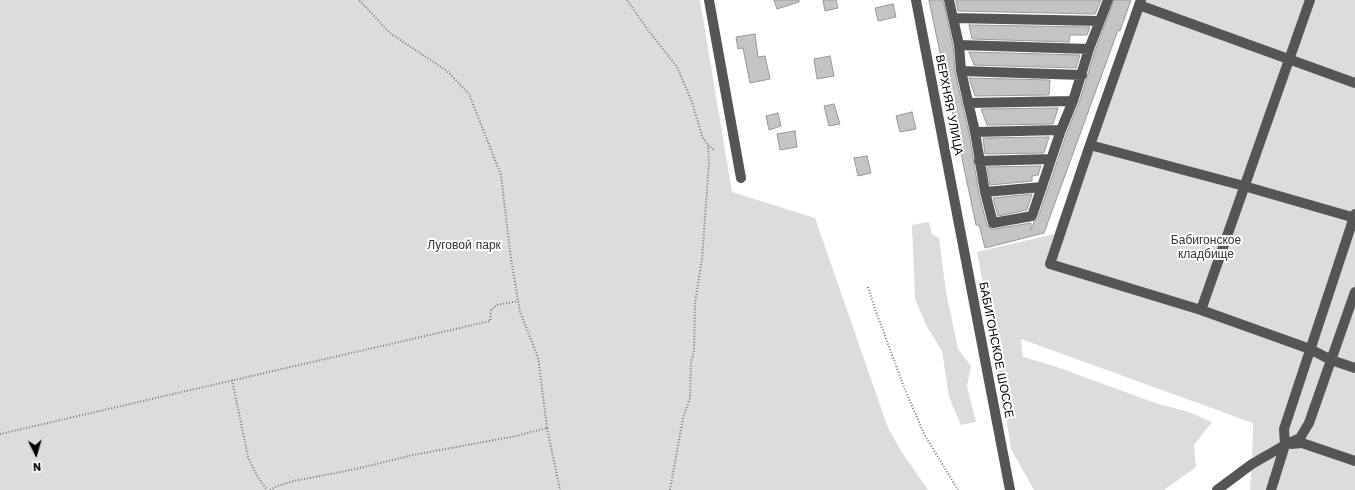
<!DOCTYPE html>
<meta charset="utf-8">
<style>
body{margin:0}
#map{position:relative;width:1355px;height:490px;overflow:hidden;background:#fff;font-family:"Work Sans",sans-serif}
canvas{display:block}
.north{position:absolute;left:16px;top:434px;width:40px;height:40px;-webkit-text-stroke:3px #fff;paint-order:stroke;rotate:175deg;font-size:11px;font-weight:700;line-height:16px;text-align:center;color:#000}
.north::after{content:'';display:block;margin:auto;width:14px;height:18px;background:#000;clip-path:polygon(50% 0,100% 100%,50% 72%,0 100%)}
</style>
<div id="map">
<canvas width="1355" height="490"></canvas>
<div class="north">N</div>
</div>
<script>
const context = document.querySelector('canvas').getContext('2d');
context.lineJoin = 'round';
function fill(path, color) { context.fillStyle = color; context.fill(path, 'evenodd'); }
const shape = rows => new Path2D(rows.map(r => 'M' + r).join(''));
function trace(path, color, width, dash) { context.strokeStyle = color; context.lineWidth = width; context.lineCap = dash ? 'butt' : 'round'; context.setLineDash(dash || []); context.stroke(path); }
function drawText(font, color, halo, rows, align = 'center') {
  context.font = font + ' "Work Sans",sans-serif'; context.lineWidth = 4; context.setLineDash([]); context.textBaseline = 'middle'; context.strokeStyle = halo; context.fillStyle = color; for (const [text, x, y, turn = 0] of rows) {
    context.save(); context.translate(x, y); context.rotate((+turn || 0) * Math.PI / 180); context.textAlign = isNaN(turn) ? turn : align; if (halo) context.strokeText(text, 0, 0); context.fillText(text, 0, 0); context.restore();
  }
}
fill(shape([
 [0,0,700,0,732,192,815,218,888,428,903,454,928,490,0,490],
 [1135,0,1355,0,1355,490,1250,490,1252,464,1253,423,1021,339,1023,357,1054,366,1158,404,1186,411,1212,422,1194,445,1196,467,1164,490,1034,490,1011,449,999,371,977,252,1054,234],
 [929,222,932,234,939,238,946,292,958,349,971,366,967,386,976,422,961,425,949,397,942,351,926,325,915,299,912,225]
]), '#dcdcdc');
const building = shape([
 [774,0,799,0,799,2,777,9,774,0],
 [823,0,836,0,838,8,825,11,823,0],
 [929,0,943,0,953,46,955,72,969,133,979,194,987,225,991,229,994,229,1031,223,1031,230,1034,222,1038,218,1067,132,1079,103,1095,51,1114,0,1131,0,1120,31,1118,30,1044,233,985,248,979,225,976,225,929,0],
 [956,0,1101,0,1095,14,958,11,956,0],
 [893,4,896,17,878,21,875,8,893,4],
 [969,25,1090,27,1087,35,1070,35,1069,42,972,39,969,25],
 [755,34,758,57,765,56,770,79,750,83,743,48,738,49,736,37,755,34],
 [969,52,1080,55,1076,68,974,65,969,52],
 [830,56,834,76,817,79,814,59,830,56],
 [969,78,1050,80,1049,95,975,96,969,78],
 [834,104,840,124,829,126,824,106,834,104],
 [1058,108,1053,124,987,125,981,109,1058,108],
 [912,112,916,129,900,132,896,116,912,112],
 [778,113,781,126,769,130,766,116,778,113],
 [795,131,797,147,780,150,777,134,795,131],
 [1049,137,1044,153,985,154,983,138,1049,137],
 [867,156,871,173,858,176,854,158,867,156],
 [1041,166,1038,175,1032,176,1032,181,990,185,987,167,1041,166],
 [1032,194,1027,210,998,216,993,198,1032,194]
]);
fill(building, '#c4c4c4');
trace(building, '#999', 1);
trace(shape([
 [627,0,648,30,677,67,692,102,702,136,708,145,714,150],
 [868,287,875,309,904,387,924,434,958,490],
 [232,380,248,457,256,474,267,490],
 [547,428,560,490],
 [0,434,490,321,491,310,497,305,518,301],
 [270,490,277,486,294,481,356,469,413,455,516,436,547,428,538,357,520,312,511,259,501,175,469,94,447,71,390,33,359,0],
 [670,490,683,418,690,398,691,363,694,351,695,303,702,259,709,163,708,145]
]), '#777', 2, [1, 2]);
trace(shape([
 [709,0,741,178],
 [916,0,1010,490],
 [949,0,959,45,961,71,975,132,985,192,993,223,1032,216,1061,130,1073,101,1089,49,1108,0],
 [1141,0,1090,145,1050,264,1201,310,1310,349,1331,360,1355,368],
 [1139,5,1355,83],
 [953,18,1100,21],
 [959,45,1089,49],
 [961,71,1082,75],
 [968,103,1073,101],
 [975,132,1061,130],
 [1090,145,1244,186,1355,218],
 [979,161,1051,159],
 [985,192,1042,187],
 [1201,310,1310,0],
 [1291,444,1302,443,1355,461],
 [1217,490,1252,464,1285,445,1300,438,1309,423,1355,292],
 [1271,490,1285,445,1284,429,1355,214]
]), '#555', 10);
drawText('12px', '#000', '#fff', [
 ["ВЕРХНЯЯ УЛИЦА",949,105,79],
 ["БАБИГОНСКОЕ ШОССЕ",996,350,79]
]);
drawText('12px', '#333', '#fff', [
 ["Бабигонское",1206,240],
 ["кладбище",1206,254],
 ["Луговой парк",464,245]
]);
</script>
